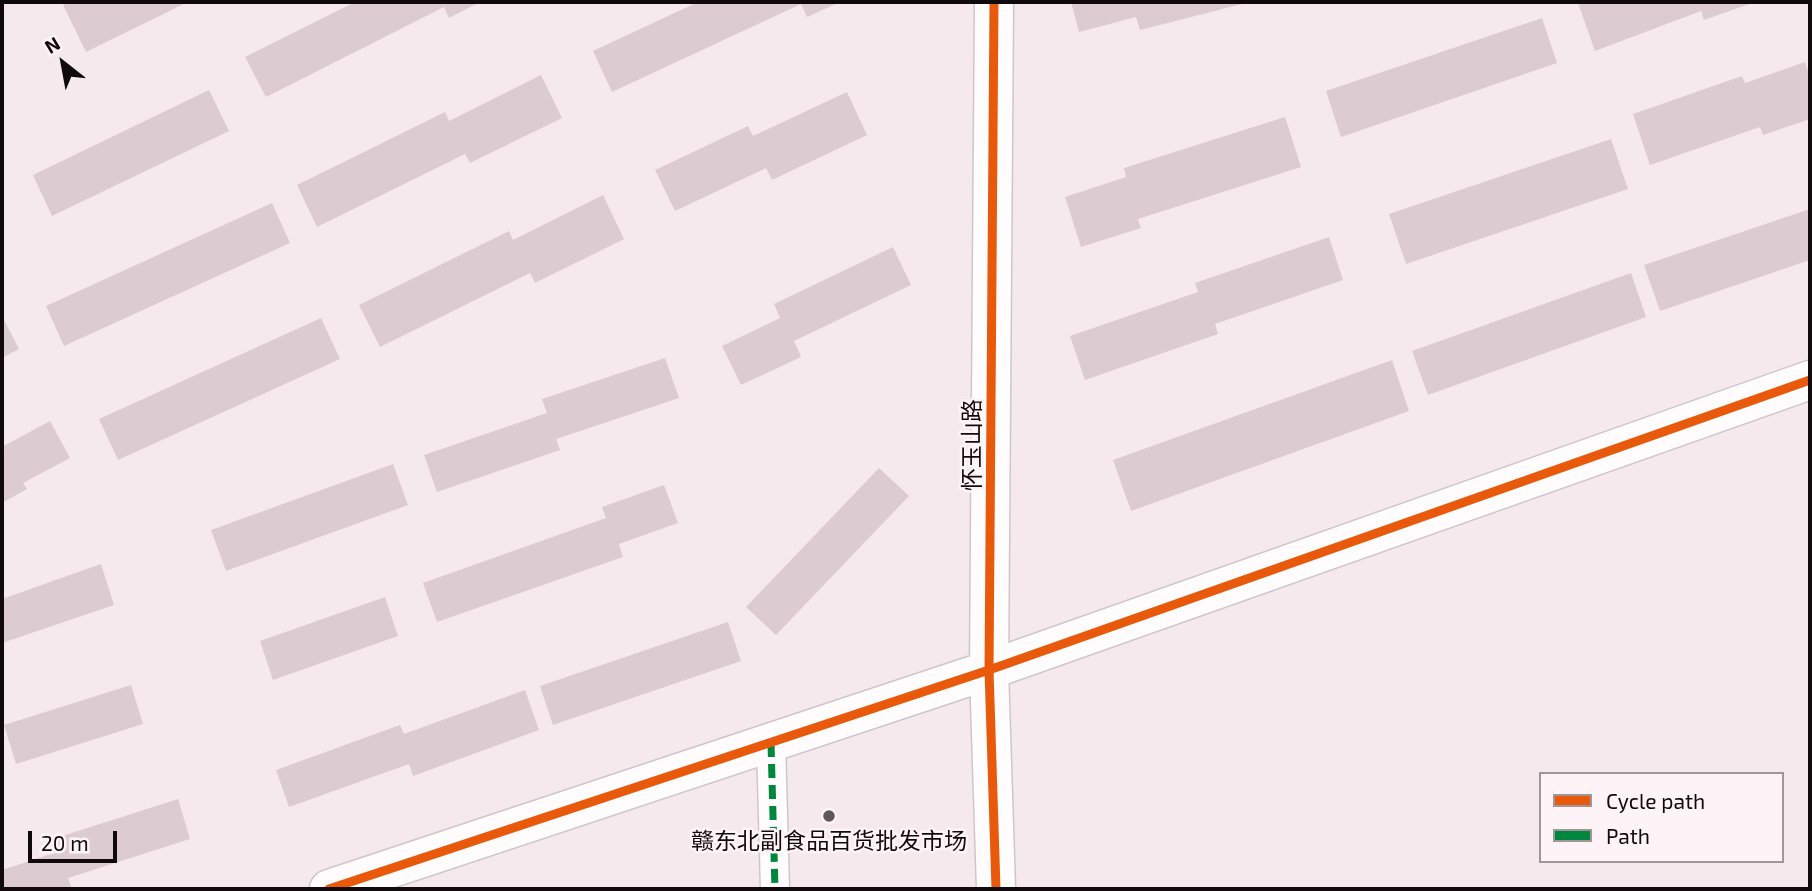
<!DOCTYPE html>
<meta charset="utf-8">
<style>
body{margin:0}
#map{position:relative;width:1812px;height:891px;overflow:hidden;background:#f5e9ed;font-family:"Exo 2",sans-serif}
canvas{display:block}
.frame{position:absolute;inset:0;border:4px solid #110a0d;pointer-events:none}
.legend{position:absolute;left:1539px;top:772px;width:245px;height:91px;box-sizing:border-box;background:#fef4f8;border:2px solid #9f969a;margin:0;padding:9px 12px;list-style:none;font-size:21px;color:#110a0d}
.legend li{display:flex;align-items:center;gap:14px;height:35px}
.legend b{width:35px;border:2px solid #9f969a}
.north{position:absolute;left:28px;top:28px;width:70px;height:70px;-webkit-text-stroke:5px #fef4f8;paint-order:stroke;rotate:329deg;font-size:19px;font-weight:700;line-height:28px;text-align:center;color:#110a0d}
.north::after{content:'';display:block;margin:auto;width:24px;height:32px;background:#110a0d;clip-path:polygon(50% 0,100% 100%,50% 72%,0 100%)}
.scale{position:absolute;left:28px;top:831px;width:89px;height:32px;box-sizing:border-box;border:4px solid #110a0d;border-top:0;padding-left:9px;font-size:21px;line-height:24px;white-space:nowrap;color:#110a0d;-webkit-text-stroke:5px #fef4f8;paint-order:stroke}
</style>
<div id="map">
<canvas width="1812" height="891"></canvas>
<div class="frame"></div>
<ul class="legend">
<li><b style="height:9px;background:#e8590c"></b>Cycle path</li>
<li><b style="height:9px;background:#00873e"></b>Path</li>
</ul>
<div class="north">N</div>
<div class="scale">20 m</div>
</div>
<script>
const context = document.querySelector('canvas').getContext('2d');
context.lineJoin = 'round';
function fill(path, color) { context.fillStyle = color; context.fill(path, 'evenodd'); }
const shape = rows => new Path2D(rows.map(r => 'M' + r).join(''));
function trace(path, color, width, dash) { context.strokeStyle = color; context.lineWidth = width; context.lineCap = dash ? 'butt' : 'round'; context.setLineDash(dash || []); context.stroke(path); }
function drawText(font, color, halo, rows, align = 'center') {
  context.font = font + ' "Exo 2","Noto Sans SC",sans-serif'; context.lineWidth = 5; context.setLineDash([]); context.textBaseline = 'middle'; context.strokeStyle = halo; context.fillStyle = color; for (const [text, x, y, turn = 0] of rows) {
    context.save(); context.translate(x, y); context.rotate((+turn || 0) * Math.PI / 180); context.textAlign = isNaN(turn) ? turn : align; if (halo) context.strokeText(text, 0, 0); context.fillText(text, 0, 0); context.restore();
  }
}
fill(shape([
 [71,2,188,2,86,52,63,5],
 [355,2,480,2,449,18,444,7,266,97,245,57],
 [698,2,840,2,807,17,801,4,612,92,593,51],
 [1071,2,1246,2,1246,3,1140,30,1136,17,1079,32],
 [1581,2,1755,2,1704,20,1701,11,1595,51,1578,3],
 [1542,18,1557,63,1341,137,1326,91],
 [1805,62,1810,77,1810,119,1763,135,1760,127,1650,165,1633,114,1742,76,1745,83],
 [541,75,562,118,470,163,465,154,317,227,297,185,445,112,449,121],
 [209,90,229,131,52,216,33,175],
 [847,92,867,135,772,180,766,168,675,211,655,170,748,126,753,136],
 [1285,117,1301,167,1138,219,1141,228,1081,247,1065,197,1126,177,1124,168],
 [1611,139,1628,189,1406,264,1389,214],
 [603,195,624,239,535,283,530,273,380,347,359,305,509,231,513,240],
 [272,203,290,243,64,346,46,306],
 [1810,209,1810,260,1660,311,1644,265],
 [1329,237,1343,280,1215,324,1218,334,1085,380,1070,336,1198,292,1195,283],
 [893,247,911,285,794,341,801,357,741,385,722,346,780,318,774,304],
 [1631,273,1646,317,1428,395,1412,351],
 [2,316,19,349,2,358],
 [321,318,340,359,118,460,99,419],
 [665,358,679,398,556,439,560,450,437,492,424,455,547,413,542,399],
 [1392,360,1409,411,1131,511,1113,460],
 [50,421,70,458,23,483,27,489,2,503,2,455,5,454,2,447],
 [393,464,408,505,226,571,211,530],
 [879,468,909,496,776,635,746,607],
 [664,485,678,523,619,544,623,557,437,622,423,583,606,518,602,507],
 [101,564,114,605,2,643,2,599],
 [385,597,398,636,273,680,260,641],
 [728,622,741,661,553,725,540,686],
 [131,685,143,724,16,764,4,725],
 [525,690,539,730,413,776,409,764,289,807,276,770,400,725,404,734],
 [178,799,190,839,68,878,72,889,2,889,2,870,57,852,53,839]
]), '#ddcbd2');
const street = shape([
 [771,743,775,889]
]);
const secondary = shape([
 [994,2,989,670,996,889],
 [329,889,989,670,1810,380]
]);
trace(street, '#d0c6c9', 31);
trace(secondary, '#d0c6c9', 41);
trace(street, '#fefcfc', 28);
trace(secondary, '#fefcfc', 38);
trace(shape([
 [771,743,775,889]
]), '#00873e', 7, [14, 7]);
trace(shape([
 [994,2,989,670,996,889],
 [329,889,989,670,1810,380]
]), '#e8590c', 9);
for (const [x, y, r, color] of [
 [829,816,7,"#61585b"]
]) { const dot = new Path2D(); dot.arc(x, y, r, 0, 2 * Math.PI); context.fillStyle = color; context.fill(dot); trace(dot, '#fef4f8', 2.5); }
drawText('23px', '#110a0d', '#fef4f8', [
 ["怀玉山路",972,445,-90]
]);
drawText('23px', '#110a0d', '#fef4f8', [
 ["赣东北副食品百货批发市场",829,841]
]);
</script>
